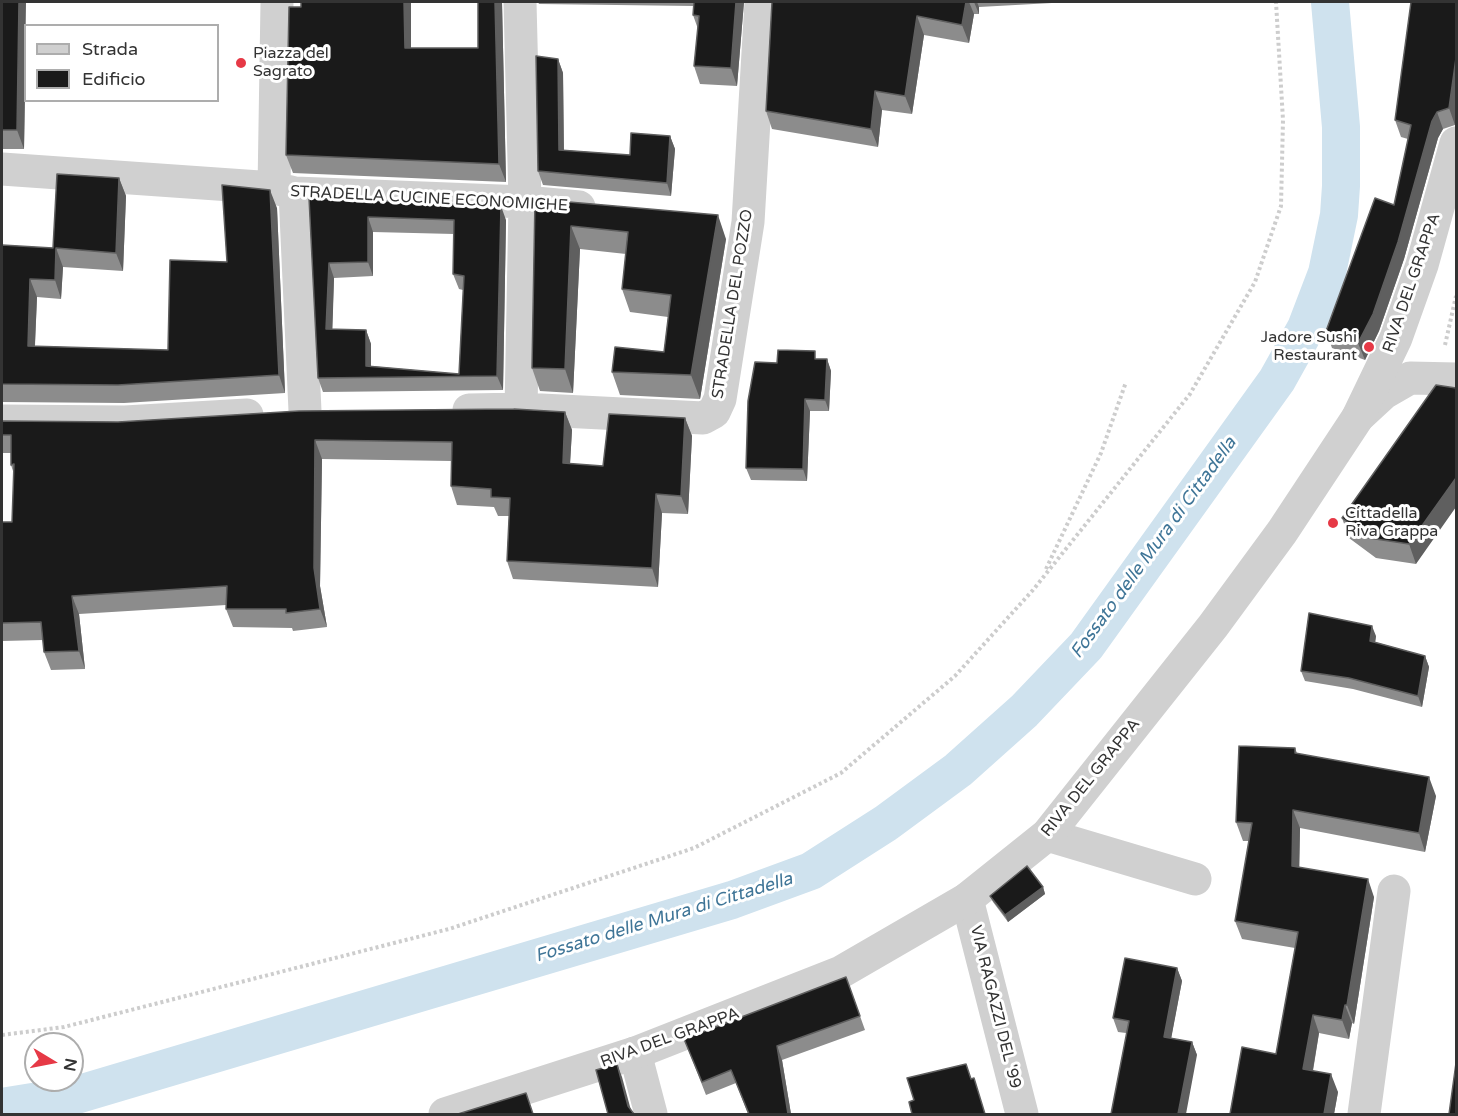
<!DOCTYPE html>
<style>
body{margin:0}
#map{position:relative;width:1458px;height:1116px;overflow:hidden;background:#fff;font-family:"Varela Round",sans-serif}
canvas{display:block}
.frame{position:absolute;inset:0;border:3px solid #333;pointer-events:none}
.legend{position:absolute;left:24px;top:24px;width:195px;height:78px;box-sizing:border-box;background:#fff;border:2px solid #adadad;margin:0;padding:8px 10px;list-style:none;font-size:18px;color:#333}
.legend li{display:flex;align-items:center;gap:12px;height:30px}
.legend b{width:30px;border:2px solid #adadad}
.north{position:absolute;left:24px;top:1032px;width:60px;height:60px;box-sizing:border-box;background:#fff;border:2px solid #adadad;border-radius:50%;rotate:100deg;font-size:16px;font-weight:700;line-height:24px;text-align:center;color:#333}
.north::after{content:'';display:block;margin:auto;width:21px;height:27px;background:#e63946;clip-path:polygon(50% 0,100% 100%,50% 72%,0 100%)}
</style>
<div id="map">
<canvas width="1458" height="1116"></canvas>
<div class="frame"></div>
<ul class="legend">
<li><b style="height:8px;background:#d0d0d0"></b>Strada</li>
<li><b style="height:16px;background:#1a1a1a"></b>Edificio</li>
</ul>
<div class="north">N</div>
</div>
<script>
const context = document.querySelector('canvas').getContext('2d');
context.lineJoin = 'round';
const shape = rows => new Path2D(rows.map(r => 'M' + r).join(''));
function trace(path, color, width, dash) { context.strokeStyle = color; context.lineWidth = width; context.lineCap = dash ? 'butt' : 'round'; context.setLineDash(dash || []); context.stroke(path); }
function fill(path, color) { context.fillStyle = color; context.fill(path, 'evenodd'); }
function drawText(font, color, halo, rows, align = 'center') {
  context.font = font + ' "Varela Round",sans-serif'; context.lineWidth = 6; context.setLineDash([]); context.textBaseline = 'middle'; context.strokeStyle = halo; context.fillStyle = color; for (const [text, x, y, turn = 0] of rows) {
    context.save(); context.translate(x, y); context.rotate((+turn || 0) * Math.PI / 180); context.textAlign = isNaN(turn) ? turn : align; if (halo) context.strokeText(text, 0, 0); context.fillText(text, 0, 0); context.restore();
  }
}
trace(shape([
 [2,1107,76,1095,732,900,811,871,886,823,958,770,1024,711,1086,646,1277,380,1306,328,1327,273,1339,215,1341,186,1341,127,1330,2]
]), '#cfe2ee', 38);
trace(shape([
 [1445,345,1456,296],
 [1046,569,1101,453,1126,382],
 [2,1035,64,1027,449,929,694,848,841,773,955,676,1033,590,1190,394,1255,282,1281,206,1283,120,1276,2]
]), '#cdcdcd', 4, [3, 3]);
trace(shape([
 [520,2,525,202,521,409],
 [2,169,274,188,295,193,525,202,579,207],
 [274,188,277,2],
 [295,193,305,411],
 [469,410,521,409,703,418,714,412,720,399,748,222,761,2],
 [1358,417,1384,393,1410,378,1456,379],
 [2,421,125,422,247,415],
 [1047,835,1195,879],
 [967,899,1022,1114],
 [635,1053,651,1114],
 [1364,1114,1394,891]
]), '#d0d0d0', 33);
trace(shape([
 [445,1114,635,1053,841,972,967,899,1047,835,1213,626,1282,532,1358,417,1396,338,1422,265,1456,143]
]), '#d0d0d0', 33);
fill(shape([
 [2,2,26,60,24,149,2,149],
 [502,2,506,182,293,173,286,155,301,7,411,48,478,48],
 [538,2,744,2,737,86,700,84,694,66,698,29,693,15,694,6,539,4],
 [772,2,1070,2,979,7,979,14,974,14,969,43,924,35,912,114,882,110,878,147,772,129,766,111],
 [1456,2,1456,117,1455,125,1443,129,1438,138,1404,259,1379,331,1365,360,1332,348,1326,331,1394,205,1408,139,1401,137,1395,120],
 [558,59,563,73,564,150,630,155,670,136,675,149,671,196,543,185,538,171],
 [119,178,126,196,123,271,63,267,61,299,37,297,35,346,168,350,227,262,277,208,285,393,124,403,2,402,2,245,53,248],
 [309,198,506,220,503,390,323,392,318,378],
 [373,232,454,234,453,274,459,289,463,290,459,374,371,366,371,344,366,330,332,329,334,278,373,276],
 [535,199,726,239,700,399,620,395,612,372,664,352,668,317,630,312,622,289,626,254,580,249,573,393,540,391,532,368],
 [818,359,827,359,831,371,829,411,810,411,807,481,751,480,746,468,777,363],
 [1436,385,1416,564,1376,558,1349,538,1342,518],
 [565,412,572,430,570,464,603,466,685,418,692,436,688,514,662,513,658,587,513,579,507,561,509,516,498,516,494,507,457,505,451,486,452,461,322,459,320,586,327,627,293,631,292,628,233,627,226,609,226,605,79,614,85,669,51,670,44,652,43,640,2,641,2,522,12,522,14,474,11,465,11,453,2,453,2,421,118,422],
 [1376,636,1375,642,1425,656,1429,667,1422,707,1353,689,1305,681,1301,671],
 [1295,748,1297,753,1436,796,1425,852,1300,828,1299,867,1374,897,1354,1024,1352,1023,1349,1039,1319,1033,1313,1071,1338,1092,1334,1114,1230,1114,1276,1054,1295,948,1242,939,1235,921,1249,841,1243,841,1236,822],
 [1043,887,1045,894,1008,922,993,902,990,896],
 [1177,968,1182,981,1171,1038,1192,1042,1197,1055,1126,1033,1118,1032,1113,1018],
 [846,977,865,1030,782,1060,791,1114,748,1114,736,1083,706,1095,684,1039]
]), '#8c8c8c');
fill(shape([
 [19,2,26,2,24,149,17,130],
 [404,2,411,2,411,66,405,48],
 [495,2,502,2,506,182,499,164],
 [736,2,744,2,737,86,731,68],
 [966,2,969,2,974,14,969,43,962,25],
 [974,2,977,2,979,7,979,14],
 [917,16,924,35,912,114,905,96],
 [1456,58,1456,117,1455,125,1449,108],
 [558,59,563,73,564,163,559,150],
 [875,91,882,110,878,147,871,129],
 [1437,112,1443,129,1438,138,1404,259,1379,331,1365,360,1358,343,1432,121],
 [670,136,675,149,671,196,667,183],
 [119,178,126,196,123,271,116,253],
 [270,190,277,208,285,393,279,375],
 [501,206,506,220,503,390,497,376],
 [718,215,726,239,700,399,691,375],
 [368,217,373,232,373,276,368,262],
 [571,226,580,249,573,393,565,369],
 [56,248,63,267,61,299,55,280],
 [329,263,334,278,332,343,326,329],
 [30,279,37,297,34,364,28,346],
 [366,330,371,344,371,377,366,366],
 [827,359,831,371,829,411,825,400],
 [805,399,810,411,807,481,803,469],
 [565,412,572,430,569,481,563,463],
 [685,418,692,436,688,514,681,496],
 [315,440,322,459,320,586,327,627,320,609,314,568],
 [1456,478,1456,507,1416,564,1409,544],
 [656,494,662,513,658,587,652,568],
 [72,596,79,614,85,669,79,651],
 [1372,626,1376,636,1374,651,1370,641],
 [1425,656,1429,667,1422,707,1418,696],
 [1429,777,1436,796,1425,852,1419,833],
 [1293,810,1300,828,1299,884,1292,866],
 [1368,879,1374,897,1354,1024,1347,1005],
 [1043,887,1045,894,1008,922,1005,915],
 [1177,968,1182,981,1169,1050,1164,1037],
 [1345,1005,1352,1023,1349,1039,1342,1020],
 [1313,1015,1319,1033,1310,1087,1303,1069],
 [1192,1042,1197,1055,1186,1114,1178,1114],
 [777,1046,782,1060,791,1114,788,1114],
 [617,1064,622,1077,632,1114,628,1106],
 [1331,1074,1338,1092,1334,1114,1324,1114]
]), '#5f5f5f');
const building = shape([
 [2,2,19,2,17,130,2,130,2,2],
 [301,2,404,2,405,48,478,48,478,2,495,2,499,164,286,155,289,7,301,7,301,2],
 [694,2,736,2,731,68,694,66,699,16,693,15,694,2],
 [772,2,966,2,962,25,917,16,905,96,875,91,871,129,766,111,772,2],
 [1411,2,1456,2,1456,58,1449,108,1437,112,1432,121,1398,242,1373,314,1358,343,1326,331,1375,198,1394,205,1411,125,1395,120,1411,2],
 [536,56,558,59,559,150,630,155,631,133,670,136,667,183,538,171,536,56],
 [57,174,119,178,116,253,56,248,55,280,30,279,28,346,168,350,170,260,227,262,222,185,270,190,279,375,118,385,2,384,2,245,53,248,57,174],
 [309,198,501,206,497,376,318,378,309,198],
 [368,217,454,220,453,274,464,276,459,374,366,366,366,330,326,329,329,263,368,262,368,217],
 [535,199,718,215,691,375,612,372,615,347,664,352,671,295,622,289,628,232,571,226,565,369,532,368,535,199],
 [778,350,815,351,815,359,827,359,825,400,805,399,803,469,746,468,748,401,755,362,777,363,778,350],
 [1436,385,1456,388,1456,478,1409,544,1369,538,1342,518,1436,385],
 [514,409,565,412,563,463,603,466,609,414,685,418,681,496,656,494,652,568,507,561,510,498,491,497,491,489,451,486,452,442,315,440,314,568,320,609,286,613,286,609,226,609,227,586,72,596,79,651,44,652,41,622,2,623,2,522,12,522,14,464,11,465,11,435,2,435,2,421,118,422,299,411,514,409],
 [1309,613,1372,626,1370,641,1425,656,1418,696,1349,678,1301,671,1309,613],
 [1239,746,1295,748,1295,753,1429,777,1419,833,1293,810,1292,866,1368,879,1347,1005,1345,1005,1342,1020,1313,1015,1303,1069,1331,1074,1324,1114,1230,1114,1242,1047,1276,1054,1298,932,1235,921,1252,823,1236,822,1239,746],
 [1027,866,1043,887,1005,915,990,896,1027,866],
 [1125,958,1177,968,1164,1037,1192,1042,1178,1114,1111,1114,1129,1021,1113,1018,1125,958],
 [846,977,860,1016,777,1046,788,1114,749,1114,731,1070,702,1082,684,1039,846,977],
 [1456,1063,1456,1114,1449,1114,1456,1063],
 [617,1064,628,1106,634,1114,608,1114,596,1070,617,1064],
 [966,1064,971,1079,974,1078,985,1114,912,1114,909,1102,914,1100,907,1078,966,1064],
 [526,1093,533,1114,458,1114,526,1093]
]);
fill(building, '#1a1a1a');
trace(building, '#5f5f5f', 1.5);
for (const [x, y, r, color] of [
 [241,63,6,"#e63946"],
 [1369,347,6,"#e63946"],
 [1333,523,6,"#e63946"]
]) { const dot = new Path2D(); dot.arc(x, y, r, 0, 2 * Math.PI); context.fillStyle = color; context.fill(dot); trace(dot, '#fff', 2); }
drawText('16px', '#333', '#fff', [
 ["Piazza del",253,54],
 ["Sagrato",253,72],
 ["Jadore Sushi",1357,338,"right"],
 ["Restaurant",1357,356,"right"],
 ["Cittadella",1345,514],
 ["Riva Grappa",1345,532]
], 'left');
drawText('16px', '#333', '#fff', [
 ["STRADELLA CUCINE ECONOMICHE",429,199,3],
 ["RIVA DEL GRAPPA",1412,283,-71],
 ["STRADELLA DEL POZZO",733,304,-81],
 ["RIVA DEL GRAPPA",1091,778,-51],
 ["VIA RAGAZZI DEL '99",995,1007,76],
 ["RIVA DEL GRAPPA",670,1038,-20]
]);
drawText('italic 18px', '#3f7597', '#fff', [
 ["Fossato delle Mura di Cittadella",1154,548,-54],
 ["Fossato delle Mura di Cittadella",664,918,-17]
]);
</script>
